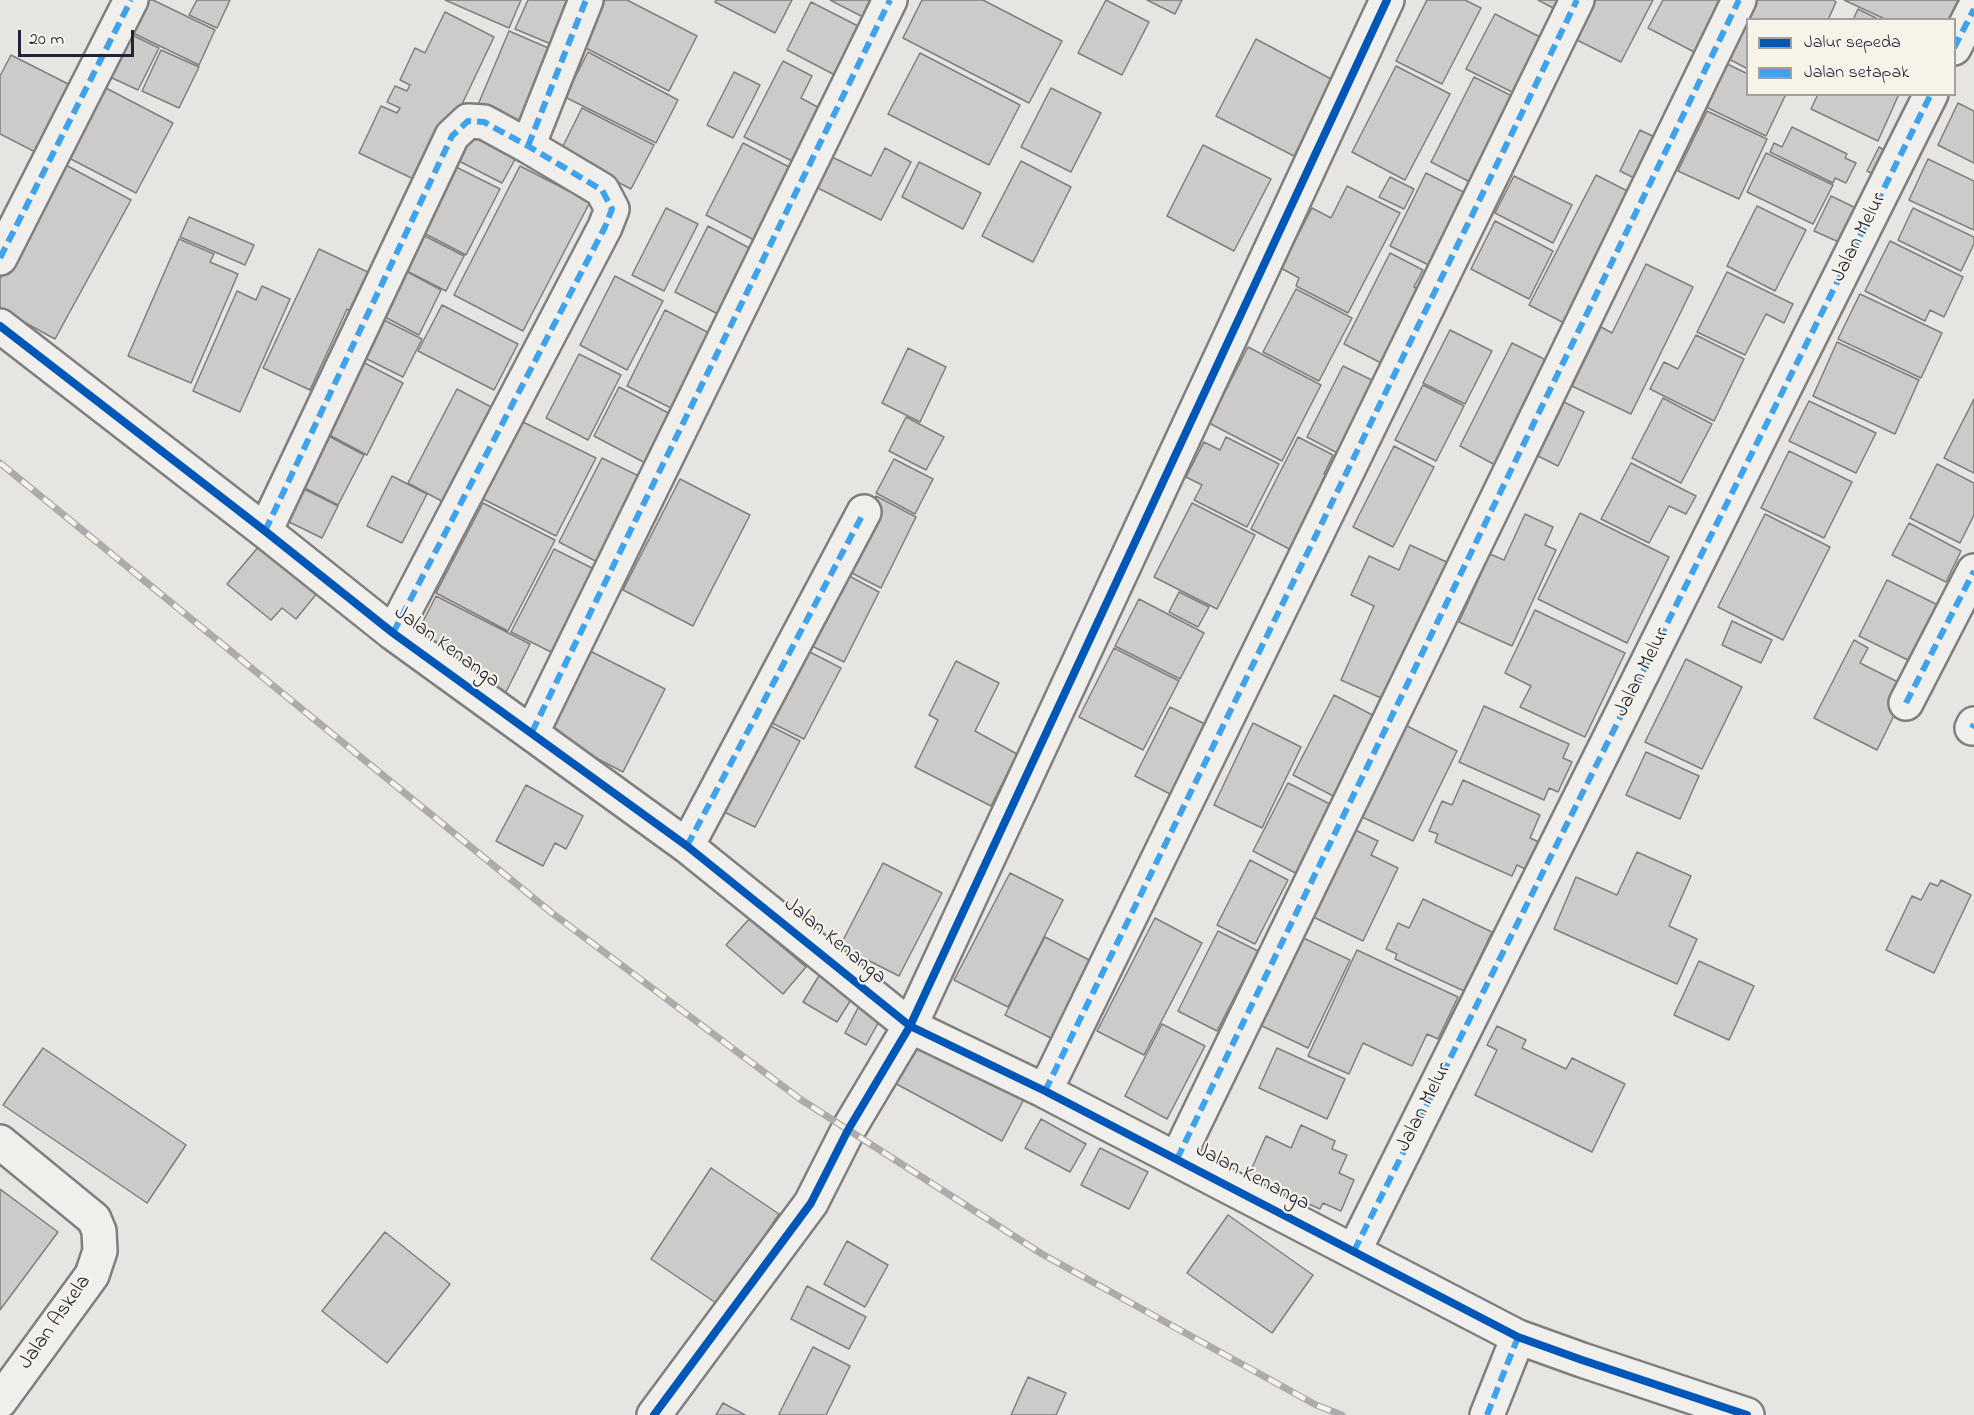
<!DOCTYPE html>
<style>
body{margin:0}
#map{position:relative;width:1974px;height:1415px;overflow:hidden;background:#e7e5e1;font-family:"Indie Flower",sans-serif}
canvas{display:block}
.legend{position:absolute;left:1746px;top:18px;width:210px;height:78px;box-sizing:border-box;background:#f7f3e8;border:2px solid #a29fa3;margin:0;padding:8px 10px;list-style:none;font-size:18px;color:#22223b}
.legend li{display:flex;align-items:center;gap:12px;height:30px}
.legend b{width:30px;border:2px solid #a29fa3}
.scale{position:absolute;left:18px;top:30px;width:116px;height:27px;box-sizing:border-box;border:3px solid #22223b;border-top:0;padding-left:8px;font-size:18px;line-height:21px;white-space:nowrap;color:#22223b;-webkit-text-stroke:4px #f7f3e8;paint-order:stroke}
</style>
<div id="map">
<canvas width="1974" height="1415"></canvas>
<ul class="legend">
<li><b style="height:8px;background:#0057b8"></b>Jalur sepeda</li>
<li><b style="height:8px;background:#3ea2ec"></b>Jalan setapak</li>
</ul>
<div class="scale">20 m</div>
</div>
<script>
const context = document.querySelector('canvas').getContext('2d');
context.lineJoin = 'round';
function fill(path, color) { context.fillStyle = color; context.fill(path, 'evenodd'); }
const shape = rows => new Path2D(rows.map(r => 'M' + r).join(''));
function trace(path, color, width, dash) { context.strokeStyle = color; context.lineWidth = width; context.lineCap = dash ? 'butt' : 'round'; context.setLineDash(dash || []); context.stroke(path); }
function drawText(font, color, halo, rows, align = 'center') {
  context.font = font + ' "Indie Flower",sans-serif'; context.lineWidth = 4.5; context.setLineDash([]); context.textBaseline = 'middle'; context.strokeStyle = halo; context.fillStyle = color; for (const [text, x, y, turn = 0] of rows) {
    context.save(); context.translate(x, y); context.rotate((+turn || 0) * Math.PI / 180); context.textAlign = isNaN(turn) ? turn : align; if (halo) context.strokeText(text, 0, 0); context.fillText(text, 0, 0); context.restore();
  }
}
const building = shape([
 [148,0,153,0,215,30,199,65,133,33,148,0],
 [197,0,230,0,217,28,189,15,197,0],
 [445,0,521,0,509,28,445,0],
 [528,0,584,0,563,49,515,29,528,0],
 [601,0,627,0,697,36,669,91,578,44,601,0],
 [716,0,792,0,775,33,715,2,716,0],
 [830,0,874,0,865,18,830,0],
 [922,0,983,0,1062,41,1029,103,903,38,922,0],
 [1106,0,1149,22,1122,75,1078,53,1106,0],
 [1147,0,1182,0,1175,14,1147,0],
 [1427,0,1465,0,1481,8,1442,84,1396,61,1427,0],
 [1538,0,1562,0,1557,10,1538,0],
 [1588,0,1653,0,1621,62,1569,36,1588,0],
 [1663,0,1729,0,1700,55,1648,28,1663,0],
 [1753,0,1833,0,1836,2,1828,20,1748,20,1748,69,1725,57,1753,0],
 [1844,0,1972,0,1954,20,1887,20,1844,0],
 [811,2,860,27,835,75,787,50,811,2],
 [1858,9,1880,20,1853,20,1858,9],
 [445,12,494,37,424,184,359,153,381,106,397,113,400,108,387,102,395,86,407,91,410,85,400,80,415,48,425,53,445,12],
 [1495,14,1546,40,1518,95,1466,69,1495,14],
 [509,31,560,53,526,133,475,112,509,31],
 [130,34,159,48,138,90,110,77,130,34],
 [1256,39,1333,80,1294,156,1216,116,1256,39],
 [161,50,199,67,179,108,142,91,161,50],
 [588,52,678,100,656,143,565,97,588,52],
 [920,53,1020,105,989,165,888,114,920,53],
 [11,55,80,90,45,157,0,134,0,76,11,55],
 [783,61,812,76,801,98,823,110,796,163,744,137,783,61],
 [1725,63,1748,74,1748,94,1786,94,1766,136,1704,106,1725,63],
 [1396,66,1450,94,1405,180,1352,152,1396,66],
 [734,72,760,85,733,138,707,125,734,72],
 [1474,77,1518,99,1474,184,1431,162,1474,77],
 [104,87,173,123,136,193,67,157,104,87],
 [1051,88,1101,113,1071,172,1021,147,1051,88],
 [1818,94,1899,94,1878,141,1811,109,1818,94],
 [1958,103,1974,111,1974,163,1938,145,1958,103],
 [582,108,654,145,631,189,560,152,582,108],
 [1707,111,1767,139,1739,199,1678,171,1707,111],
 [1792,127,1847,154,1845,158,1856,163,1846,183,1835,178,1833,183,1770,152,1774,143,1782,147,1792,127],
 [468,128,518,154,502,183,453,158,468,128],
 [1640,130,1669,144,1648,185,1620,171,1640,130],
 [743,143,791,168,754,240,706,215,743,143],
 [1203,145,1271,179,1234,251,1167,216,1203,145],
 [1879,147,1898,158,1886,181,1867,171,1879,147],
 [885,148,911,162,881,220,816,187,832,157,871,176,885,148],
 [1766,153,1833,185,1813,224,1747,192,1766,153],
 [1928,159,1974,181,1974,230,1909,200,1928,159],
 [1021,161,1071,187,1033,262,982,236,1021,161],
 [919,162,981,193,963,229,902,197,919,162],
 [62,163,131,200,55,339,0,309,0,279,62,163],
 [450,164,500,189,466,255,416,229,450,164],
 [520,166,590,202,523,331,454,295,520,166],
 [1426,173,1473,197,1437,269,1390,246,1426,173],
 [1596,175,1641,198,1574,328,1529,305,1596,175],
 [1514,176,1572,205,1553,243,1495,213,1514,176],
 [1390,177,1414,189,1404,209,1379,197,1390,177],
 [1347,186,1400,213,1348,313,1296,286,1299,278,1281,268,1312,208,1331,218,1347,186],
 [1831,196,1858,209,1841,243,1814,231,1831,196],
 [1757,206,1806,230,1775,291,1727,266,1757,206],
 [666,208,698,224,664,291,632,275,666,208],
 [1913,208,1974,237,1974,244,1961,271,1898,240,1913,208],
 [189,217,254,245,245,265,180,237,189,217],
 [1495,221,1553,251,1529,299,1471,269,1495,221],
 [708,226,753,250,720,315,675,292,708,226],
 [417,232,464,256,446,291,399,267,417,232],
 [179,239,214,254,210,262,238,274,191,383,128,356,179,239],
 [1890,241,1963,277,1944,317,1930,310,1925,321,1865,291,1890,241],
 [319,249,374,275,357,314,347,309,310,390,263,368,319,249],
 [1390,253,1423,270,1414,287,1425,292,1387,366,1344,344,1390,253],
 [1646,264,1693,287,1631,414,1572,386,1601,327,1612,333,1646,264],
 [402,269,441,290,419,335,379,314,402,269],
 [1727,272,1793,304,1784,323,1766,314,1745,355,1697,332,1727,272],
 [615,276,663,301,627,370,580,345,615,276],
 [262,286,290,299,240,412,193,391,237,291,256,300,262,286],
 [1296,289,1352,318,1319,381,1263,352,1296,289],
 [1860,294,1942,333,1921,378,1838,339,1860,294],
 [442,305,518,344,494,390,418,351,442,305],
 [665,310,713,335,675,410,627,386,665,310],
 [380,318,422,339,403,377,361,356,380,318],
 [1450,330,1492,351,1465,404,1423,383,1450,330],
 [1696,335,1744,359,1714,421,1650,389,1664,362,1678,369,1696,335],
 [1837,342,1919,380,1895,434,1813,396,1837,342],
 [1512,343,1550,362,1497,466,1460,446,1512,343],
 [1248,347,1321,385,1282,461,1209,423,1248,347],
 [908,348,946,367,920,422,882,403,908,348],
 [579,354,621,375,588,440,546,418,579,354],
 [357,359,403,383,367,455,320,430,357,359],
 [1343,366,1382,385,1345,457,1307,437,1343,366],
 [1423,385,1464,406,1436,461,1395,440,1423,385],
 [619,387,676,417,651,466,594,436,619,387],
 [457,389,497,410,449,505,408,483,457,389],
 [1663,398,1712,424,1681,483,1632,458,1663,398],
 [1974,399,1974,473,1944,458,1974,399],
 [1809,401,1876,433,1856,473,1789,441,1809,401],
 [1564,402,1584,412,1558,466,1538,456,1564,402],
 [906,417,944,437,926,470,889,451,906,417],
 [523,422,596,458,556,536,483,499,523,422],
 [323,433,364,455,338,505,297,484,323,433],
 [1226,437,1279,464,1247,527,1194,500,1202,485,1186,477,1204,442,1220,450,1226,437],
 [1298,437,1333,455,1324,474,1337,481,1299,554,1251,529,1298,437],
 [1394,446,1434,467,1393,547,1353,527,1394,446],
 [1789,451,1852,482,1824,538,1761,508,1789,451],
 [602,458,647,480,603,565,559,542,602,458],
 [894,459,933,479,915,514,876,493,894,459],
 [1631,463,1696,496,1686,514,1669,506,1649,543,1601,519,1631,463],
 [1937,464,1974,483,1974,515,1960,543,1910,518,1937,464],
 [392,476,427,494,402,543,367,526,392,476],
 [680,479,750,515,693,626,623,590,680,479],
 [302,488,338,506,322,538,285,520,302,488],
 [876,496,916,517,881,588,840,567,876,496],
 [483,503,555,540,508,631,436,593,483,503],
 [1192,503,1255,535,1217,609,1154,577,1192,503],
 [1580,513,1669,557,1627,643,1538,599,1580,513],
 [1525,514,1553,527,1545,545,1556,550,1512,646,1459,622,1490,554,1504,560,1525,514],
 [1765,514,1830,547,1783,640,1718,607,1765,514],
 [1909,523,1961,551,1946,582,1892,555,1909,523],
 [260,545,318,592,296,619,282,608,271,620,227,584,260,545],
 [1410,545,1453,565,1390,702,1341,680,1374,606,1351,595,1369,556,1399,570,1410,545],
 [554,549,600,572,557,655,511,632,554,549],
 [838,570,879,592,844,662,802,641,838,570],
 [1887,580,1940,606,1912,662,1859,636,1887,580],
 [1179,592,1209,607,1198,627,1169,612,1179,592],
 [436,596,530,644,506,692,412,643,436,596],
 [1139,599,1204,633,1180,679,1115,646,1139,599],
 [1535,610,1625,653,1585,737,1520,707,1531,686,1505,673,1535,610],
 [1732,621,1772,640,1761,663,1722,645,1732,621],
 [1854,640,1868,648,1860,663,1908,687,1877,750,1814,718,1854,640],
 [800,647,841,668,804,739,764,719,800,647],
 [1114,648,1179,681,1143,750,1079,717,1114,648],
 [590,651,665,689,623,772,548,733,590,651],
 [1686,659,1742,687,1702,769,1645,742,1686,659],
 [956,661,999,683,975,731,1017,754,991,806,915,767,938,720,929,715,956,661],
 [1334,695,1380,719,1339,799,1293,775,1334,695],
 [1484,706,1569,744,1563,758,1572,762,1558,792,1549,788,1544,800,1459,762,1484,706],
 [1170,707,1207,725,1172,795,1135,776,1170,707],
 [763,722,800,741,755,827,718,809,763,722],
 [1253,723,1301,747,1262,828,1214,805,1253,723],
 [1405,725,1457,751,1413,841,1360,816,1405,725],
 [1646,752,1699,776,1680,819,1626,795,1646,752],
 [1463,780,1540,815,1530,838,1539,842,1527,870,1517,865,1512,876,1435,842,1438,834,1429,831,1442,801,1452,805,1463,780],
 [1288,783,1342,810,1307,879,1253,851,1288,783],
 [526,785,583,816,566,849,555,843,543,866,496,841,526,785],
 [1349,827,1378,841,1371,855,1398,868,1363,941,1307,914,1349,827],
 [1637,852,1691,876,1669,926,1697,939,1677,984,1554,929,1576,877,1617,895,1637,852],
 [1250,860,1288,880,1255,944,1217,925,1250,860],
 [883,863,942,893,899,976,840,946,883,863],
 [1010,873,1063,900,1008,1007,954,980,1010,873],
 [1941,880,1971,895,1934,973,1886,950,1912,896,1921,900,1930,883,1938,886,1941,880],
 [1423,899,1492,932,1464,991,1395,959,1397,954,1386,949,1398,923,1409,928,1423,899],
 [1155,918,1202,943,1144,1055,1097,1031,1155,918],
 [749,919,806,967,783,994,726,945,749,919],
 [1218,931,1258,951,1217,1031,1178,1011,1218,931],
 [1297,935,1350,960,1308,1048,1256,1023,1297,935],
 [1045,937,1095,963,1055,1040,1005,1015,1045,937],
 [1357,950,1458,997,1438,1039,1427,1034,1412,1066,1363,1043,1349,1074,1308,1056,1357,950],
 [1699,961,1754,986,1729,1040,1674,1015,1699,961],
 [820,974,854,995,837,1022,803,1002,820,974],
 [860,1004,882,1016,866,1045,845,1033,860,1004],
 [1162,1024,1205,1046,1167,1119,1125,1096,1162,1024],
 [1497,1026,1526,1040,1522,1048,1566,1069,1572,1058,1625,1084,1592,1152,1475,1095,1497,1050,1487,1045,1497,1026],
 [913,1040,1024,1099,1002,1141,891,1081,913,1040],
 [43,1048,186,1145,147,1203,3,1105,43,1048],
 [1277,1048,1345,1079,1327,1119,1259,1088,1277,1048],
 [1041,1119,1086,1144,1070,1172,1025,1148,1041,1119],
 [1301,1125,1335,1141,1332,1149,1347,1155,1339,1173,1354,1180,1341,1211,1323,1203,1320,1209,1248,1177,1266,1136,1291,1148,1301,1125],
 [1100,1148,1148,1172,1129,1209,1081,1185,1100,1148],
 [711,1168,779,1214,719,1305,651,1259,711,1168],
 [0,1189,58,1232,0,1310,0,1189],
 [1228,1215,1313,1275,1272,1333,1187,1273,1228,1215],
 [385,1232,450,1284,387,1363,322,1311,385,1232],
 [847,1241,888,1265,865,1307,824,1284,847,1241],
 [807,1286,866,1317,849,1349,791,1319,807,1286],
 [813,1347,850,1366,826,1415,781,1415,779,1414,813,1347],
 [1028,1377,1066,1393,1056,1415,1011,1415,1028,1377],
 [723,1403,745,1415,716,1415,723,1403]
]);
fill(building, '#cdcbc9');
trace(building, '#7f7e81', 1.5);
const minor = shape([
 [1954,48,1974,9],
 [528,146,586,0],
 [0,258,131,0],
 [0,326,265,531,393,633,687,846,910,1026,1045,1091,1518,1337,1582,1360,1747,1415],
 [265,531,452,136,468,121,484,122,528,146,602,190,612,209,605,227,393,633],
 [1906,703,1974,571],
 [1972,728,1974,724],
 [532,732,890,0],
 [687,846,864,512],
 [1045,1091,1577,0],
 [0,1142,94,1219,99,1231,100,1251,92,1275,0,1401],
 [1177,1159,1739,0],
 [1354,1251,1931,94],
 [654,1415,811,1203,848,1130,910,1026,1387,0],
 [1487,1415,1518,1337]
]);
trace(minor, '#7f7e81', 38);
trace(minor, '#f0efeb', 33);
const rail = shape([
 [0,463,552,913,800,1099,1042,1254,1316,1405,1342,1415]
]);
trace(rail, '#acaaab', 7);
trace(rail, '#f7f3e8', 4.5, [14]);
trace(shape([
 [1954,48,1974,9],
 [528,146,586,0],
 [0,258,131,0],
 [265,531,452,136,468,121,484,122,528,146,602,190,612,209,605,227,393,633],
 [1906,703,1974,571],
 [1972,728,1974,724],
 [532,732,890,0],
 [687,846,864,512],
 [1045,1091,1577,0],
 [1177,1159,1739,0],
 [1354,1251,1931,94],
 [1487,1415,1518,1337]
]), '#3ea2ec', 6, [12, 6]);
trace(shape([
 [0,326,265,531,393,633,687,846,910,1026,1045,1091,1518,1337,1582,1360,1747,1415],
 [654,1415,811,1203,848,1130,910,1026,1387,0]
]), '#0057b8', 8);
drawText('21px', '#22223b', '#f7f3e8', [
 ["Jalan Melur",1860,238,-63],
 ["Jalan Kenanga",446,648,36],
 ["Jalan Melur",1643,673,-63],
 ["Jalan Kenanga",834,942,39],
 ["Jalan Melur",1425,1108,-63],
 ["Jalan Kenanga",1252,1178,27],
 ["Jalan Askela",56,1323,-55]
]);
</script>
